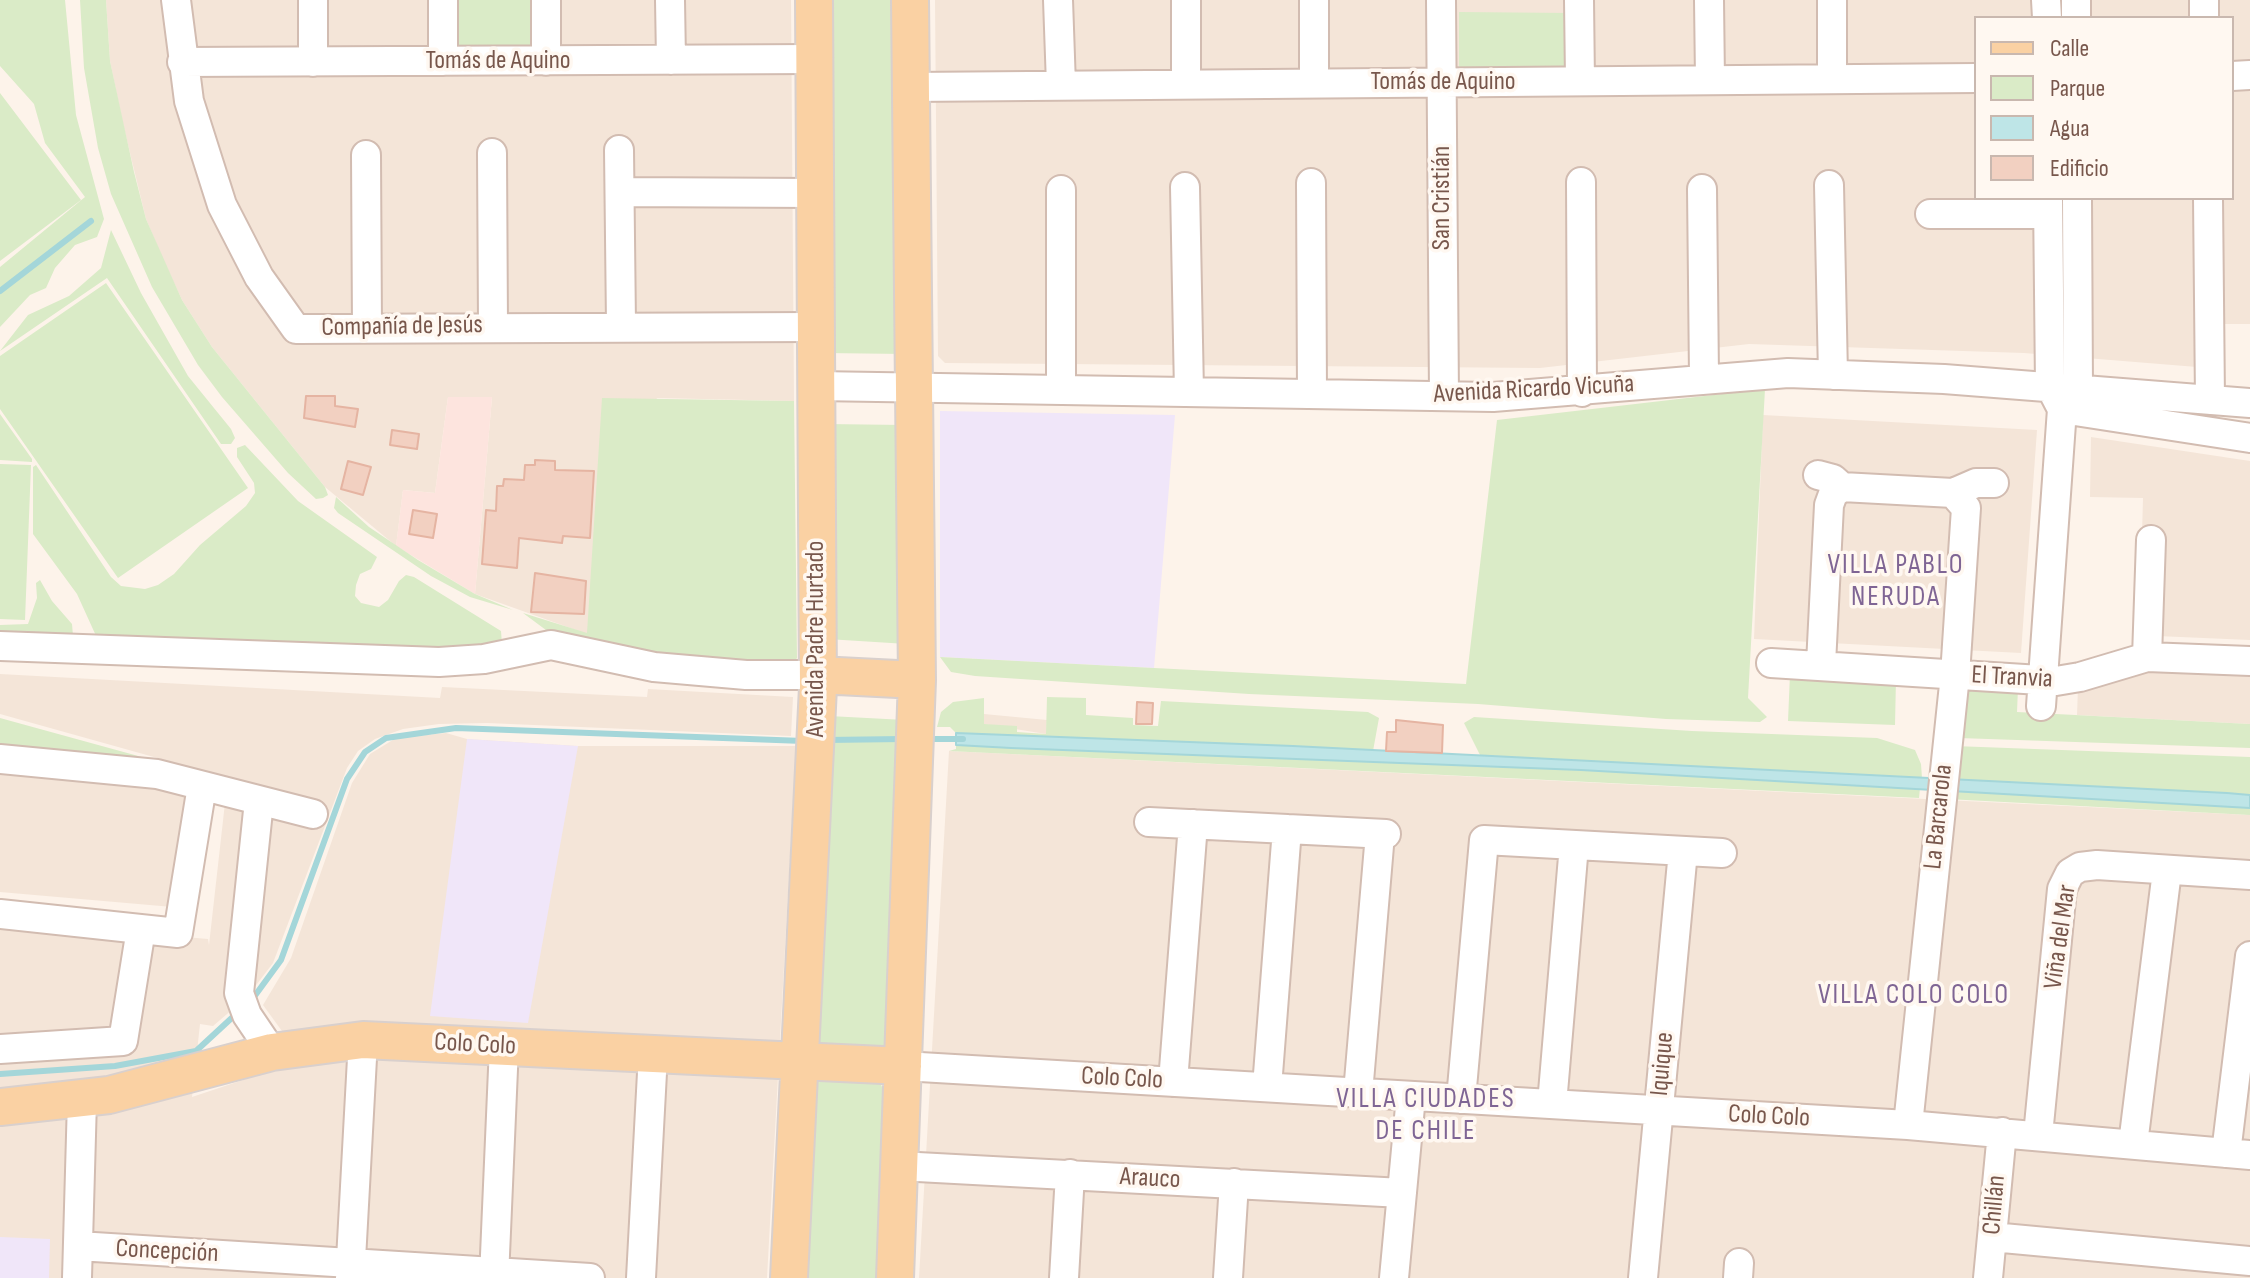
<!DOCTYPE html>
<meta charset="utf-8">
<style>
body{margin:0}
#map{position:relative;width:2250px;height:1278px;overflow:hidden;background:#fdf3ea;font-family:"Sofia Sans Condensed",sans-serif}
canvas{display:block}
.legend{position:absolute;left:1974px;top:16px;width:260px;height:184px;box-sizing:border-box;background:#fff8f1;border:2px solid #c9b8af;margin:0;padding:10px 14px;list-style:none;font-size:24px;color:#78574c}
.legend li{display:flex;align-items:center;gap:16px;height:40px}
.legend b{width:40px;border:2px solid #c9b8af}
</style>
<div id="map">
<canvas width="2250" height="1278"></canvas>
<ul class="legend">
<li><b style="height:10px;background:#fad1a3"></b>Calle</li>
<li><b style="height:22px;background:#daebc7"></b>Parque</li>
<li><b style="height:22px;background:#bee5e7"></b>Agua</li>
<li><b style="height:22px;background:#f2d0c1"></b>Edificio</li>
</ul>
</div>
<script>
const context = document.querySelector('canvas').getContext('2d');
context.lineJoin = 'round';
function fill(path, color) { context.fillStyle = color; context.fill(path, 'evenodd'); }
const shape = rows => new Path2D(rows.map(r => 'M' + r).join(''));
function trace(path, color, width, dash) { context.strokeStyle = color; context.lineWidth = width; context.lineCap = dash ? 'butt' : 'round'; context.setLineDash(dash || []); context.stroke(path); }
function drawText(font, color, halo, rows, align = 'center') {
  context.font = font + ' "Sofia Sans Condensed",sans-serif'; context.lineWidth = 7; context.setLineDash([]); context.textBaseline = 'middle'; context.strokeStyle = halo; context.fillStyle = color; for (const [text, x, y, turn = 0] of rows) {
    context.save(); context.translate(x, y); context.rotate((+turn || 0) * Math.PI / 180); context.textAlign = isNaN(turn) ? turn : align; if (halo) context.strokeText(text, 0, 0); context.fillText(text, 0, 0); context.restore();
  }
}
fill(shape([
 [106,0,791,0,794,401,657,398,587,634,475,594,492,397,448,397,435,493,403,490,396,546,325,487,212,347,182,300,162,257,146,219,123,124,110,61],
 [935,0,2250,0,2250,324,2198,324,2197,367,2024,353,1749,344,1540,368,945,363,938,356],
 [1976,18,2232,18,2232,198,1976,198],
 [1763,415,2037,430,2021,653,1754,639],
 [2091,437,2250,461,2250,640,2157,636,2142,534,2143,498,2090,497],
 [2154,667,2250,672,2250,724,2077,715,2078,687],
 [0,674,440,698,442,687,647,697,648,689,793,697,791,736,487,723,439,724,403,729,375,739,358,751,347,768,273,963,247,997,213,1026,200,1024,192,1097,303,1060,263,1005,291,958,352,783,370,754,396,738,446,733,467,739,578,746,796,746,767,1278,0,1278,0,921,208,939,209,945,226,794,202,787,184,908,0,892,0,759,157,774,161,759,0,714],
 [984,714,1047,720,1046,734,984,724],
 [949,751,2250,815,2250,1278,919,1278]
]), '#f4e5d8');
fill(shape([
 [448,397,492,397,475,594,396,546,403,490,435,493]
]), '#fde4de');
fill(shape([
 [940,411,1175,415,1154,668,940,657],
 [467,739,578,746,528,1023,430,1016],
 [0,1237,50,1239,49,1278,0,1278]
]), '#f0e6f9');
fill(shape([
 [0,0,65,0,76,115,104,219,97,237,75,245,55,268,46,288,30,295,0,327,0,267,85,197,45,143,34,104,0,66],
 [80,0,106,0,110,61,134,172,146,219,182,300,212,347,325,487,328,495,323,498,316,499,288,473,222,397,198,365,152,287,111,194,98,148,84,68],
 [453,0,535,0,536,48,454,49],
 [822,0,901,0,904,354,825,353],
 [1459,12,1571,13,1573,68,1459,68],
 [0,93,81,200,0,261],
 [111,230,141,293,188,376,231,429,235,438,231,444,221,444,107,278,0,351,28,315,69,296,101,268],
 [106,283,248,488,118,578,0,409,0,356],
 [1765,389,1748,698,1767,717,1760,722,1666,719,1478,704,1249,694,975,676,951,672,940,657,1466,684,1497,420],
 [602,398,794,401,797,658,792,665,672,663,550,633,523,613,587,633],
 [0,414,32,459,32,462,0,460],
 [826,424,904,425,907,644,827,639],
 [245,445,298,501,377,557,371,569,360,574,356,585,355,596,361,603,379,607,388,600,399,581,406,575,414,577,501,631,502,644,448,653,97,638,77,594,33,534,33,467,36,465,111,577,121,586,145,589,158,585,174,574,200,545,246,506,255,493,254,483,237,457,237,448],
 [0,464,31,465,25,620,0,619],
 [336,497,369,527,418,560,475,594,513,610,470,597,431,576,338,513,334,508],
 [40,580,52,601,72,624,73,636,0,636,0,625,28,624,37,598,36,583],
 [1790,674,1896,679,1895,725,1788,721],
 [1963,685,2018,688,2017,712,2250,724,2250,748,1959,738],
 [1047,697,1086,698,1086,715,1133,718,1133,725,1158,726,1161,701,1368,712,1379,718,1373,751,1029,737,956,733,950,727,937,727,941,712,953,702,984,698,984,724,1017,726,1017,732,1046,734],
 [829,716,905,720,893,1046,813,1043],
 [1474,717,1692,731,1877,738,1915,750,1921,764,1922,778,1480,755,1464,723],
 [0,718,160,762,0,759],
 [956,745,1581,770,1920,788,1919,798,949,751,956,749],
 [1954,746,2250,757,2250,795,1949,779],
 [1948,790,2250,808,2250,815,1947,799],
 [815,1076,880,1082,884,1092,877,1278,797,1278]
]), '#daebc7');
const water = shape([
 [956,733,1293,746,2227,793,2250,795,2250,808,1581,770,1011,748,956,745,956,733]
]);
fill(water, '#bee5e7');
trace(water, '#a4d6d9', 2);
trace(shape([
 [0,291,91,221],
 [926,739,963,739],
 [826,740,903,739],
 [251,1001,281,960,347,779,365,752,386,738,456,728,803,741],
 [0,1074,115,1066,196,1051,236,1014]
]), '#a4d6d9', 6);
const building = shape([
 [306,396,335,396,335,406,358,409,355,427,304,418,306,396],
 [392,430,419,434,417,449,390,445,392,430],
 [535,460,555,461,555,470,594,471,590,538,563,536,562,543,519,538,517,568,482,564,486,510,496,511,497,486,503,486,504,479,524,480,525,465,535,465,535,460],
 [348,461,371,467,363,495,341,489,348,461],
 [413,510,437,514,433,538,409,534,413,510],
 [535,573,586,581,584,614,531,612,535,573],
 [1137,702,1153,703,1152,724,1136,724,1137,702],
 [1396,720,1443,725,1442,753,1386,751,1387,732,1396,732,1396,720]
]);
fill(building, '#f2d0c1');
trace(building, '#e5b4a2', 2);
const minor = shape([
 [176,0,189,101,222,205,259,277,296,329,816,327],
 [313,0,313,62],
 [443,0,443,61],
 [670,0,671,60],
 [1058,0,1061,85],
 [1186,0,1186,84],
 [1314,0,1314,83],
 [1441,0,1444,396],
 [1579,0,1580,81],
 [1709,0,1710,80],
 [1832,0,1832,79],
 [2046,0,2047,18],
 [2076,0,2076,18],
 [2204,0,2204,18],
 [546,61,546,0],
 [182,62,814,59],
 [2232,76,2250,75],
 [911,87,1976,78],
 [619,150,621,325],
 [492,153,493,326],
 [366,155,367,328],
 [1581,182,1582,392],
 [1311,183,1312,394],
 [1829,185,1833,375],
 [1185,187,1189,392],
 [1702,189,1704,377],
 [1061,190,1061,389],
 [620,192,815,193],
 [2208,198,2210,400],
 [1930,214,2048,214],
 [816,386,1493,397,1788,373,1944,379,2250,403],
 [2068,402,2078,388,2077,198],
 [2062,409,2250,438],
 [1818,475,1833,479,1842,487,1953,493,1966,508,1955,675,1908,1125],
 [1953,493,1976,483,1994,483],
 [0,646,439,662,484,659,551,645,654,667,746,675,818,675],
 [2147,657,2151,540],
 [1771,663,2056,681,2080,677,2147,657,2250,661],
 [1821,664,1829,505,1833,494,1842,487],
 [2041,706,2062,409,2050,386,2048,198],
 [0,759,157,774,313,814],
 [259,801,239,993,247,1015,272,1052],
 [1149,822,1386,834],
 [0,914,178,933,202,786],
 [0,1049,123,1041,141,929],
 [903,1066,1908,1125,2250,1155],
 [1173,1082,1193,824],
 [1267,1087,1287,829],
 [1358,1093,1380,834],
 [1461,1099,1484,840,1722,853],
 [1552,1104,1574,845],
 [2038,1135,2062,889,2070,873,2080,867,2097,865,2250,875],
 [2133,1144,2167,871],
 [2226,1153,2250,956],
 [899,1166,1402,1193],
 [1992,1237,2250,1261],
 [78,1246,590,1278],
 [77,1278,82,1100],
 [350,1278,363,1040],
 [494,1278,504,1046],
 [641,1278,653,1054],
 [1064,1278,1070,1174],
 [1228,1278,1234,1183],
 [1394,1278,1411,1096],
 [1643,1278,1683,851],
 [1738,1278,1739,1263],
 [1988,1278,2002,1132]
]);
const major = shape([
 [818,675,917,680],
 [0,1107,109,1095,272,1052,363,1040,903,1066],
 [789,1278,818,687,814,0],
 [895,1278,917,680,910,0]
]);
trace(minor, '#d2bcb1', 32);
trace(major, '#d9d0cd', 40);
trace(minor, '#fff', 28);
trace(major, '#fad1a3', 36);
drawText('26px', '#78574c', '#fff8f1', [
 ["Tomás de Aquino",498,61],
 ["Tomás de Aquino",1443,82],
 ["San Cristián",1442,198,-90],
 ["Compañía de Jesús",402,327,-1],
 ["Avenida Ricardo Vicuña",1534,390,-3],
 ["Avenida Padre Hurtado",816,639,-90],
 ["El Tranvia",2012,678,3],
 ["La Barcarola",1939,817,-84],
 ["Viña del Mar",2061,937,-82],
 ["Colo Colo",475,1045,3],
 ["Iquique",1663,1064,-85],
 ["Colo Colo",1122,1079,3],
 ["Colo Colo",1769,1117,3],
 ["Arauco",1150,1179,3],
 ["Chillán",1995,1205,-85],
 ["Concepción",167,1252,3]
]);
context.letterSpacing = '2px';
drawText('28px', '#7f6594', '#fff8f1', [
 ["VILLA PABLO",1896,566],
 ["NERUDA",1896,598],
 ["VILLA COLO COLO",1914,996],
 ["VILLA CIUDADES",1426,1100],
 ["DE CHILE",1426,1132]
]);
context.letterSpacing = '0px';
</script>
